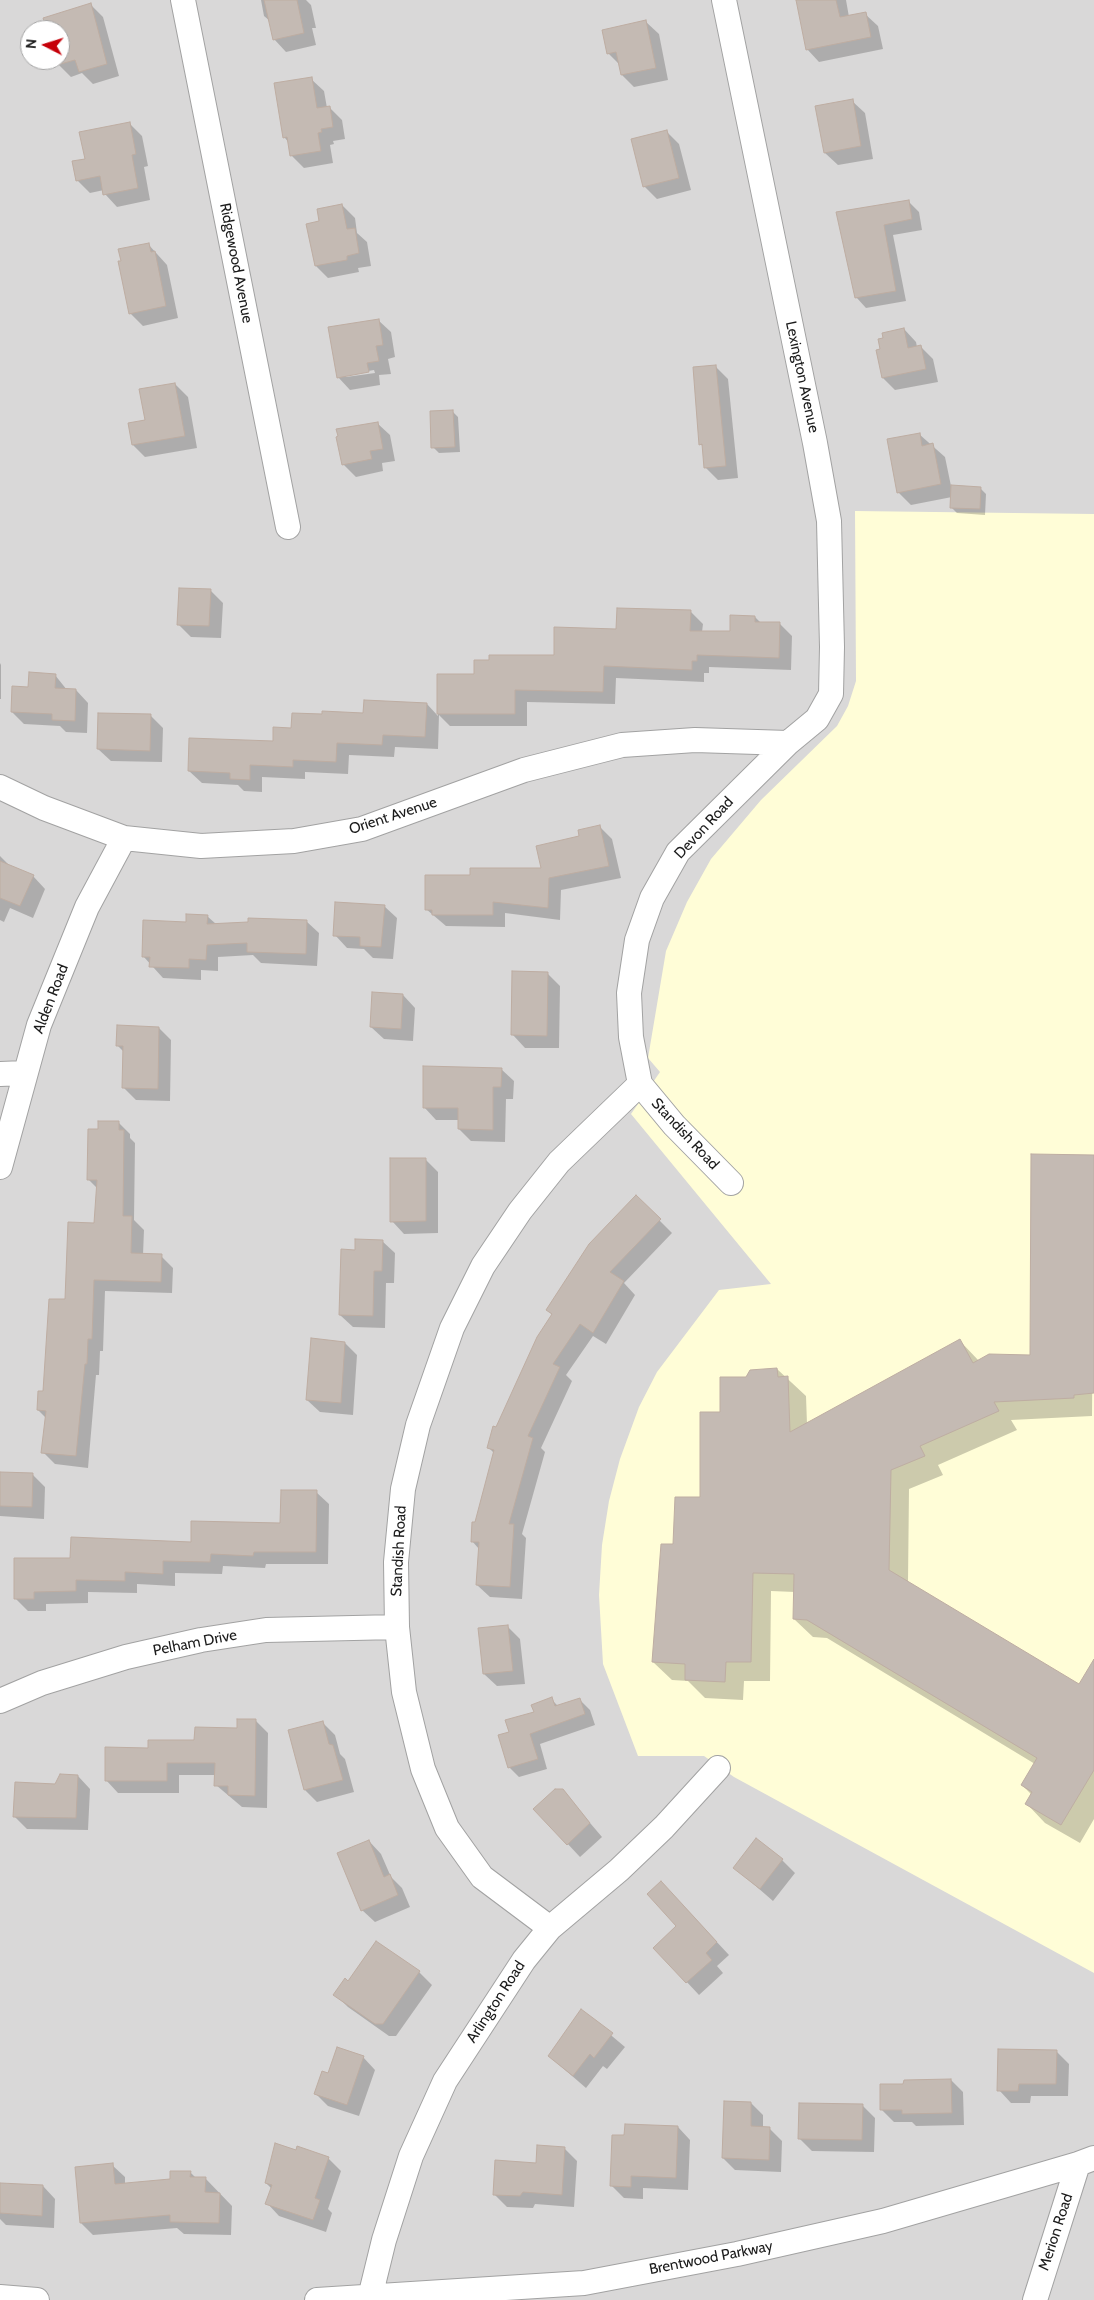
<!DOCTYPE html>
<style>
body{margin:0}
#map{position:relative;width:1094px;height:2300px;overflow:hidden;background:#ede8e0;font-family:Cabin,sans-serif}
canvas{display:block}
.north{position:absolute;left:20px;top:20px;width:50px;height:50px;box-sizing:border-box;background:#fff;border:1px solid #a4a4a4;border-radius:50%;rotate:275deg;font-size:14px;font-weight:700;line-height:20px;text-align:center;color:#1b1b1b}
.north::after{content:'';display:block;margin:auto;width:18px;height:22px;background:#c60009;clip-path:polygon(50% 0,100% 100%,50% 72%,0 100%)}
</style>
<div id="map">
<canvas width="1094" height="2300"></canvas>
<div class="north">N</div>
</div>
<script>
const context = document.querySelector('canvas').getContext('2d');
context.lineJoin = 'round';
function fill(path, color) { context.fillStyle = color; context.fill(path, 'evenodd'); }
const shape = rows => new Path2D(rows.map(r => 'M' + r).join(''));
function trace(path, color, width, dash) { context.strokeStyle = color; context.lineWidth = width; context.lineCap = dash ? 'butt' : 'round'; context.setLineDash(dash || []); context.stroke(path); }
function drawText(font, color, halo, rows, align = 'center') {
  context.font = font + ' Cabin,sans-serif'; context.lineWidth = 4; context.setLineDash([]); context.textBaseline = 'middle'; context.strokeStyle = halo; context.fillStyle = color; for (const [text, x, y, turn = 0] of rows) {
    context.save(); context.translate(x, y); context.rotate((+turn || 0) * Math.PI / 180); context.textAlign = isNaN(turn) ? turn : align; if (halo) context.strokeText(text, 0, 0); context.fillText(text, 0, 0); context.restore();
  }
}
fill(shape([
 [0,0,1094,0,1094,2300,0,2300],
 [30,30,60,30,60,60,30,60]
]), '#d9d8d8');
fill(shape([
 [855,511,1094,514,1094,1973,734,1777,704,1756,638,1756,603,1664,599,1595,602,1545,609,1501,620,1459,639,1407,657,1372,719,1290,771,1284,631,1114,660,1072,648,1058,666,951,687,902,711,859,761,800,837,726,848,706,856,681]
]), '#fffdd7');
fill(shape([
 [261,0,306,0,311,5,316,28,312,28,316,45,286,52,274,39,270,21,264,16],
 [797,0,846,0,849,17,865,14,878,26,883,49,819,62,807,49],
 [90,4,103,17,119,76,93,84,82,73,71,77,58,64,60,30,48,30],
 [646,22,659,34,668,80,634,87,622,75,620,65,608,53],
 [311,79,324,91,327,108,329,107,342,120,345,139,333,141,334,144,330,145,333,163,304,168,292,156,289,143,285,138,275,84],
 [852,101,865,113,873,159,838,165,825,153,817,107],
 [129,123,142,136,148,166,144,167,150,200,117,207,105,194,104,190,90,193,77,180,86,160],
 [667,132,679,144,691,190,657,199,644,186],
 [908,201,919,212,922,230,893,235,906,301,866,308,856,297,837,213],
 [342,205,355,218,357,233,367,242,371,266,358,268,359,272,328,278,316,266,321,222],
 [148,244,167,265,178,318,143,326,130,313],
 [378,320,391,332,395,357,388,359,391,374,379,375,380,385,350,390,338,377],
 [374,370,375,373,346,377,346,375],
 [904,329,916,342,917,347,920,346,933,359,938,382,895,390,883,378],
 [716,367,728,379,738,478,718,480,705,467,704,447,700,444],
 [175,384,188,397,197,448,145,457,133,445,146,421],
 [452,411,458,417,460,452,439,453,433,447],
 [377,423,390,435,395,461,382,463,383,471,356,477,343,464],
 [919,434,945,457,951,486,980,488,986,494,985,515,957,513,951,507,952,497,911,505,898,492],
 [210,590,223,603,221,638,191,637,179,625],
 [690,611,703,624,702,632,731,632,755,617,761,623,780,624,792,636,791,670,709,667,709,673,704,673,704,682,616,678,615,704,527,702,527,726,450,726,439,715,438,749,395,747,394,757,349,755,348,774,305,772,305,779,262,777,262,792,244,791,238,785,202,783,189,771,274,742,292,729,427,704,438,716,438,675,476,675,555,657,617,630],
 [0,663,1,665,1,699,0,699],
 [55,675,67,690,76,690,88,703,87,733,66,732,60,726,24,724,12,712,29,688],
 [150,715,163,728,162,762,111,761,98,749],
 [600,827,612,839,621,878,561,890,560,920,505,913,505,927,446,926,426,909,543,870,580,837],
 [0,856,10,866,33,876,45,889,33,918,10,908,4,922,0,920],
 [384,906,397,918,393,959,373,958,364,949,347,948,335,935],
 [207,916,216,924,306,921,319,933,317,966,261,963,253,955,218,957,218,971,201,970,201,980,163,978,143,956],
 [547,973,560,986,559,1048,525,1048,513,1035],
 [403,995,415,1008,413,1041,384,1039,371,1027],
 [159,1028,171,1040,170,1101,136,1100,124,1088,124,1052,117,1045],
 [501,1069,514,1081,513,1099,506,1099,505,1142,471,1141,459,1129,459,1120,436,1120,424,1107],
 [118,1122,130,1134,130,1138,135,1143,134,1220,144,1230,143,1255,161,1256,173,1268,172,1293,105,1291,103,1351,100,1351,99,1375,96,1375,88,1468,55,1464,43,1452,46,1418,38,1410,66,1301,95,1224,98,1189,88,1179,99,1131],
 [1094,1156,1092,1416,1011,1420,1017,1430,938,1465,943,1475,909,1489,908,1582,1079,1686,1094,1662,1094,1819,1080,1843,1045,1823,1027,1804,1032,1795,1022,1785,1035,1764,827,1638,813,1637,794,1619,795,1592,771,1591,770,1681,744,1681,743,1700,705,1698,688,1681,672,1680,653,1662,674,1546,701,1498,721,1413,746,1378,777,1369,806,1396,807,1424,960,1341,979,1361,1031,1356],
 [425,1159,438,1172,438,1233,404,1234,392,1221],
 [636,1197,672,1233,624,1283,635,1295,606,1344,593,1336,566,1375,572,1381,541,1448,545,1452,522,1534,526,1538,522,1599,490,1597,477,1585,479,1549,472,1541,495,1454,488,1447,553,1316,548,1310],
 [382,1241,395,1253,394,1283,386,1283,385,1328,353,1327,340,1315],
 [345,1343,357,1355,353,1415,320,1412,307,1400],
 [0,1473,33,1475,45,1487,44,1519,0,1516],
 [316,1492,329,1504,328,1564,266,1564,265,1568,223,1566,222,1574,175,1573,175,1586,137,1584,137,1593,88,1592,88,1603,46,1604,46,1611,28,1611,16,1599,71,1559,192,1543,282,1524],
 [508,1627,520,1639,525,1684,497,1686,484,1674],
 [551,1699,558,1706,580,1700,590,1710,595,1725,540,1744,547,1769,519,1777,509,1767,511,1733],
 [256,1721,268,1733,267,1808,242,1807,216,1785,216,1775,179,1775,179,1793,118,1793,106,1780,196,1741,238,1729],
 [322,1722,335,1735,340,1754,345,1759,354,1792,317,1802,305,1790],
 [78,1776,90,1789,88,1830,27,1829,14,1816,56,1785],
 [562,1790,602,1837,580,1857,535,1809],
 [369,1841,381,1854,391,1877,402,1888,410,1907,375,1922,362,1910],
 [782,1860,795,1873,773,1901,735,1868],
 [673,1895,729,1955,717,1966,723,1973,699,1995,655,1948,678,1926],
 [376,1942,419,1972,432,1985,396,2036,389,2036,348,2007,335,1994,348,1982],
 [581,2010,625,2047,607,2069,603,2066,586,2088,549,2056],
 [1056,2051,1069,2064,1068,2096,1031,2096,1030,2103,1011,2103,999,2090],
 [363,2057,375,2070,359,2116,328,2106,315,2093,329,2075],
 [951,2080,963,2092,964,2125,916,2126,912,2122,894,2122,882,2110,904,2085],
 [751,2103,763,2115,763,2128,769,2128,782,2141,781,2172,735,2170,723,2158],
 [862,2105,875,2118,874,2152,812,2151,799,2138],
 [678,2127,690,2140,688,2190,643,2188,643,2199,624,2198,611,2185],
 [564,2148,577,2161,574,2207,535,2204,533,2208,507,2207,494,2194,537,2164],
 [297,2152,328,2158,341,2171,328,2209,332,2213,326,2232,279,2216,267,2203,272,2189,266,2183],
 [112,2165,125,2177,125,2185,171,2180,190,2172,196,2178,205,2178,232,2206,231,2235,184,2234,177,2228,93,2235,81,2223],
 [0,2184,43,2186,55,2199,54,2228,6,2225,0,2219]
]), '#0003');
const building = shape([
 [264,0,297,0,304,33,273,40,264,0],
 [796,0,836,0,840,17,866,12,871,37,806,50,796,0],
 [91,3,107,64,79,72,75,60,57,65,56,60,60,60,60,30,47,30,43,18,91,3],
 [646,20,656,68,621,75,616,52,607,54,602,30,646,20],
 [312,77,317,108,330,106,333,127,321,129,322,132,318,133,321,151,290,156,287,137,283,138,274,83,312,77],
 [853,99,861,146,824,153,815,106,853,99],
 [130,122,136,154,132,155,138,188,103,195,100,176,76,181,72,161,85,159,79,132,130,122],
 [667,130,679,178,643,187,631,139,667,130],
 [909,200,912,219,884,225,896,291,855,298,836,212,909,200],
 [342,204,347,229,355,228,359,253,347,256,347,260,315,266,306,224,319,221,317,209,342,204],
 [149,243,151,252,155,251,166,306,129,314,118,261,121,261,118,249,149,243],
 [379,319,383,345,376,346,379,361,367,363,369,372,337,378,328,327,379,319],
 [904,328,908,348,921,345,926,369,882,378,876,350,880,349,878,339,883,338,882,333,904,328],
 [716,365,726,466,704,468,702,444,699,445,693,367,716,365],
 [175,383,185,436,132,445,128,423,145,420,139,389,175,383],
 [453,410,455,447,431,448,430,411,453,410],
 [378,422,383,449,370,451,372,459,342,465,336,437,338,436,336,429,378,422],
 [920,433,922,446,933,443,941,484,897,493,887,439,920,433],
 [951,485,981,487,980,509,950,508,951,485],
 [179,588,211,589,209,626,177,625,179,588],
 [617,608,691,610,690,631,730,631,730,615,755,616,755,622,780,622,779,658,697,655,697,661,692,661,692,670,604,666,603,692,515,690,515,714,437,714,437,674,474,674,474,660,489,660,489,655,554,655,554,627,616,629,617,608],
 [29,672,56,674,55,688,76,689,75,721,52,720,52,714,11,712,12,686,28,687,29,672],
 [364,700,427,703,425,737,383,735,382,745,337,743,336,762,293,760,293,767,250,765,250,780,230,779,230,773,188,771,189,738,273,741,273,727,291,728,292,713,322,714,322,711,363,713,364,700],
 [98,713,151,714,150,751,97,749,98,713],
 [600,825,609,866,549,878,548,908,493,902,493,915,432,915,432,910,425,910,425,875,470,875,470,868,541,868,536,846,579,836,578,830,600,825],
 [0,861,34,875,20,906,0,898,0,861],
 [335,902,385,905,381,947,360,946,360,937,333,936,335,902],
 [186,914,208,915,207,924,248,922,248,918,307,920,306,954,247,952,247,943,207,945,206,960,189,959,189,968,149,967,150,957,142,957,143,920,186,922,186,914],
 [512,971,548,972,547,1036,511,1035,512,971],
 [372,992,403,994,401,1029,370,1027,372,992],
 [117,1025,159,1027,158,1089,122,1088,123,1046,116,1046,117,1025],
 [423,1066,502,1068,501,1087,493,1087,493,1130,458,1129,458,1108,423,1108,423,1066],
 [98,1121,119,1121,119,1130,124,1130,123,1216,132,1216,131,1253,162,1254,161,1282,94,1280,92,1339,88,1339,87,1364,85,1364,76,1456,41,1453,46,1411,37,1410,38,1391,43,1391,49,1299,65,1299,68,1222,94,1223,97,1180,87,1180,88,1129,98,1129,98,1121],
 [1031,1154,1094,1155,1094,1393,1074,1395,1074,1398,994,1402,999,1411,920,1446,925,1456,891,1470,889,1570,1079,1684,1094,1659,1094,1770,1061,1825,1025,1804,1032,1792,1021,1785,1037,1758,807,1620,793,1619,794,1574,753,1573,751,1662,726,1662,725,1682,685,1680,685,1664,652,1662,661,1544,673,1544,675,1497,700,1497,700,1412,720,1412,720,1377,746,1377,750,1370,777,1368,778,1377,788,1376,790,1432,960,1339,973,1363,989,1354,1030,1355,1031,1154],
 [390,1158,426,1158,426,1221,390,1222,390,1158],
 [636,1195,661,1219,610,1272,624,1281,593,1333,580,1324,553,1364,560,1367,528,1436,533,1438,509,1524,514,1524,510,1587,476,1585,479,1542,471,1542,472,1522,475,1522,494,1450,487,1448,493,1426,496,1427,537,1337,552,1314,546,1310,589,1244,636,1195],
 [355,1239,383,1240,382,1271,374,1271,373,1316,339,1315,341,1249,355,1250,355,1239],
 [311,1338,345,1342,341,1403,306,1400,311,1338],
 [0,1472,33,1473,32,1507,0,1506,0,1472],
 [281,1490,317,1490,316,1552,254,1552,253,1556,211,1554,210,1562,163,1561,163,1574,125,1572,125,1581,76,1580,76,1591,34,1592,34,1599,14,1599,14,1558,70,1558,71,1537,191,1542,191,1521,280,1523,281,1490],
 [508,1625,513,1671,483,1674,478,1628,508,1625],
 [552,1697,555,1706,580,1698,585,1714,530,1734,538,1759,508,1768,498,1735,509,1732,505,1720,534,1712,531,1705,552,1697],
 [237,1719,256,1719,255,1796,228,1795,228,1786,214,1786,215,1763,167,1763,167,1781,105,1781,105,1747,148,1748,148,1740,194,1740,195,1727,237,1728,237,1719],
 [323,1721,329,1744,333,1745,343,1780,304,1790,288,1730,323,1721],
 [60,1774,78,1775,76,1818,13,1817,15,1782,55,1784,60,1774],
 [555,1789,563,1789,590,1823,567,1845,533,1809,555,1789],
 [756,1838,783,1859,760,1889,733,1868,756,1838],
 [369,1840,384,1877,390,1874,398,1895,361,1911,337,1853,369,1840],
 [661,1881,717,1942,706,1953,712,1960,686,1983,653,1948,676,1926,647,1894,661,1881],
 [376,1941,420,1971,383,2024,375,2024,333,1995,345,1978,348,1981,376,1941],
 [581,2009,613,2033,594,2058,590,2054,573,2076,548,2056,581,2009],
 [337,2047,364,2056,347,2105,314,2094,322,2071,328,2073,337,2047],
 [998,2049,1057,2050,1056,2084,1019,2084,1018,2091,997,2091,998,2049],
 [951,2079,952,2113,902,2114,902,2110,880,2110,880,2084,903,2084,904,2080,951,2079],
 [724,2101,751,2102,751,2126,770,2127,769,2160,722,2158,724,2101],
 [799,2103,863,2104,862,2140,798,2139,799,2103],
 [625,2124,678,2126,676,2178,631,2176,631,2187,610,2186,612,2135,624,2135,625,2124],
 [275,2143,296,2150,297,2146,329,2157,315,2198,320,2200,313,2220,265,2204,272,2185,265,2183,275,2143],
 [537,2145,565,2147,562,2195,523,2192,520,2196,493,2195,495,2160,536,2163,537,2145],
 [113,2163,115,2184,170,2179,170,2171,191,2171,190,2177,206,2177,205,2192,220,2193,219,2223,170,2222,170,2215,80,2223,75,2167,113,2163],
 [0,2183,43,2185,42,2216,0,2213,0,2183]
]);
fill(building, '#c4bab3');
trace(building, '#beada2', 1);
const minor = shape([
 [183,0,288,527],
 [0,787,44,808,124,838,201,846,294,841,362,829,524,770,622,745,695,740,788,743],
 [0,1074,25,1073],
 [640,1084,674,1125,731,1183],
 [0,1167,39,1025,87,907,124,838],
 [0,1701,42,1683,126,1657,201,1640,266,1630,397,1627],
 [550,1928,482,1877,447,1828,423,1769,404,1692,397,1627,396,1562,403,1489,418,1425,452,1328,483,1266,520,1211,559,1162,640,1084,631,1037,629,993,637,940,652,898,678,852,788,743,817,719,831,694,832,647,829,521,815,443,724,0],
 [0,2297,37,2300],
 [370,2297,384,2240,411,2156,445,2081,524,1960,550,1928,619,1870,664,1827,718,1768],
 [317,2300,584,2283,737,2254,883,2221,1078,2164,1094,2158],
 [1035,2300,1078,2164]
]);
trace(minor, '#a2a2a2', 26);
trace(minor, '#fff', 24);
drawText('15px', '#1b1b1b', '#fff', [
 ["Ridgewood Avenue",236,263,79],
 ["Lexington Avenue",802,377,78],
 ["Orient Avenue",393,816,-18],
 ["Devon Road",704,828,-47],
 ["Alden Road",51,999,-69],
 ["Standish Road",685,1134,47],
 ["Standish Road",399,1551,-87],
 ["Pelham Drive",195,1643,-11],
 ["Arlington Road",496,2002,-57],
 ["Merion Road",1056,2232,-72],
 ["Brentwood Parkway",711,2258,-11]
]);
</script>
